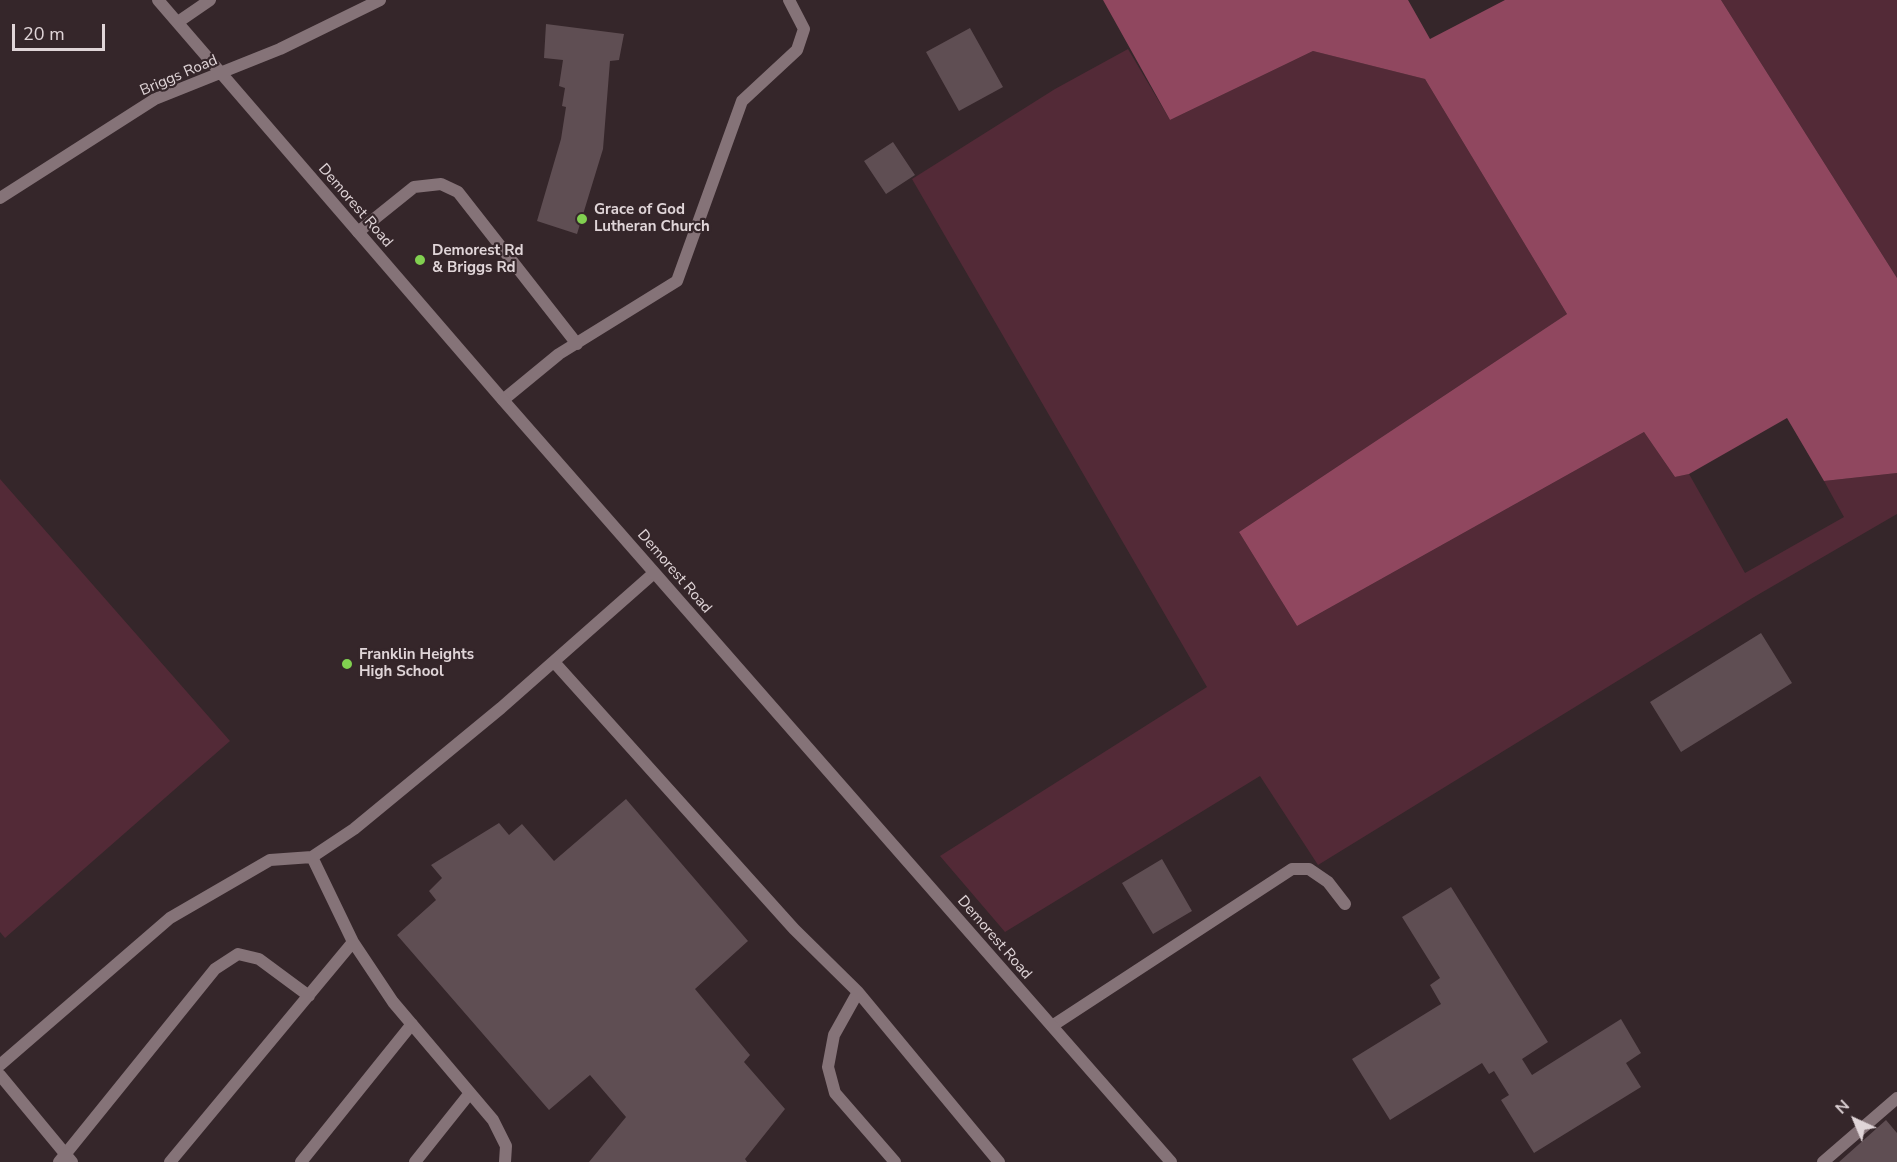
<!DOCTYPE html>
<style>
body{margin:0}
#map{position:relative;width:1897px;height:1162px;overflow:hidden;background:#35262a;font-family:"Nunito Sans",sans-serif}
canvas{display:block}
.north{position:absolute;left:1825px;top:1090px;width:60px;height:60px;-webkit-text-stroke:4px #35262a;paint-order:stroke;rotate:316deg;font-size:16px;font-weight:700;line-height:24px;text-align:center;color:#e0d5d8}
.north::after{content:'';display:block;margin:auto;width:21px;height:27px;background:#e0d5d8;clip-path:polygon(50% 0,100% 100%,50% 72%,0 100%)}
.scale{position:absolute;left:12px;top:24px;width:93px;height:27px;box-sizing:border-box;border:3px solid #e0d5d8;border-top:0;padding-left:8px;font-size:18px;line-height:21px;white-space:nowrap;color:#e0d5d8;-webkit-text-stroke:4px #35262a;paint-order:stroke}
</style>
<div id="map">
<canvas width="1897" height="1162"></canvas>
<div class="north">N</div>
<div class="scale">20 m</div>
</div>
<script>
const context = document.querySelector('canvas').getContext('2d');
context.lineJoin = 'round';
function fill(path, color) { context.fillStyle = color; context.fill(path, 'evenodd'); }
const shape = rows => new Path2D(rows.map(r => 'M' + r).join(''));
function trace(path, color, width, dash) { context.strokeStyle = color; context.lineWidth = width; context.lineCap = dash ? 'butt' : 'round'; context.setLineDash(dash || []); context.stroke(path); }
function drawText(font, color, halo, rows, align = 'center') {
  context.font = font + ' "Nunito Sans",sans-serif'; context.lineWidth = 4.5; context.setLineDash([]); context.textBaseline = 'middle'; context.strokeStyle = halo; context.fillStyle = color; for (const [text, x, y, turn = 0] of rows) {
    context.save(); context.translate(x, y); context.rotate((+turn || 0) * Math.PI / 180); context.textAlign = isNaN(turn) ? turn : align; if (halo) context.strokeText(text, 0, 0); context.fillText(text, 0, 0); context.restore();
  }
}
fill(shape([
 [1721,0,1897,0,1897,278],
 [1128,49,1170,120,1313,51,1425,79,1567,314,1239,532,1297,626,1644,432,1675,477,1689,474,1745,573,1844,517,1824,481,1897,473,1897,514,1754,597,1318,865,1260,776,1005,932,940,856,1207,687,912,179,1055,89],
 [0,479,230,741,5,938,0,932]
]), '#532a37');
fill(shape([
 [1103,0,1408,0,1430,39,1505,0,1721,0,1897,278,1897,473,1824,481,1787,418,1689,474,1675,477,1644,432,1297,626,1239,532,1567,314,1425,79,1313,51,1170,120]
]), '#90475f');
fill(shape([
 [546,24,624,34,619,60,610,61,603,149,577,234,537,221,561,139,566,107,562,106,565,88,559,86,563,60,544,58],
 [970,28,1003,87,959,111,926,52],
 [893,142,915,175,886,194,864,161],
 [1761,633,1792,683,1681,752,1650,702],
 [626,799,748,941,695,989,750,1055,744,1062,785,1109,745,1159,747,1162,589,1162,626,1117,590,1075,549,1110,397,935,436,900,429,891,442,878,431,865,499,823,509,835,522,824,554,861],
 [1162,859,1192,911,1153,934,1122,883],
 [1451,887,1548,1042,1522,1059,1532,1075,1621,1019,1641,1053,1626,1063,1641,1087,1534,1153,1501,1100,1509,1095,1494,1071,1489,1074,1482,1063,1390,1120,1352,1059,1441,1004,1430,985,1440,978,1402,917],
 [1886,1120,1897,1133,1897,1162,1839,1162]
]), '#5f4e53');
trace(shape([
 [178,22,210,0],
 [358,232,414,187,441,184,458,192,577,344],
 [503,400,559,354,677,281,742,101,797,50,804,29,789,0],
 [554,662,794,929,858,992,999,1162],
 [312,857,353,942,393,1002,493,1120,506,1146,505,1162],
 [858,992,834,1035,828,1067,835,1093,895,1162],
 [1052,1026,1292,869,1309,869,1328,882,1345,904],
 [0,1065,170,918,270,860,312,857,354,829,501,708,654,573],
 [0,1075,72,1162],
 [59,1162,215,969,238,954,259,959,309,996],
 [170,1162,353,942],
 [301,1162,412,1024],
 [415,1162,470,1093],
 [1823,1162,1897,1098]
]), '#857378', 12);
trace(shape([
 [158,0,503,400,1171,1162],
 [0,198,155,99,280,49,380,0]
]), '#857378', 12);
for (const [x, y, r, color] of [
 [582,219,6,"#81d050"],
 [420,260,6,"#81d050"],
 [347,664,6,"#81d050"]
]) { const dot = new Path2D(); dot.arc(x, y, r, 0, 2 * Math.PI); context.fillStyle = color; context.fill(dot); trace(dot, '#35262a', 2); }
drawText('15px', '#e0d5d8', '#35262a', [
 ["Briggs Road",179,76,-23],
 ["Demorest Road",355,206,49],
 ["Demorest Road",674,572,49],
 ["Demorest Road",994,938,49]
]);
drawText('bold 15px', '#e0d5d8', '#35262a', [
 ["Grace of God",594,210],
 ["Lutheran Church",594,227],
 ["Demorest Rd",432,251],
 ["& Briggs Rd",432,268],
 ["Franklin Heights",359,655],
 ["High School",359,672]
], 'left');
</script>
